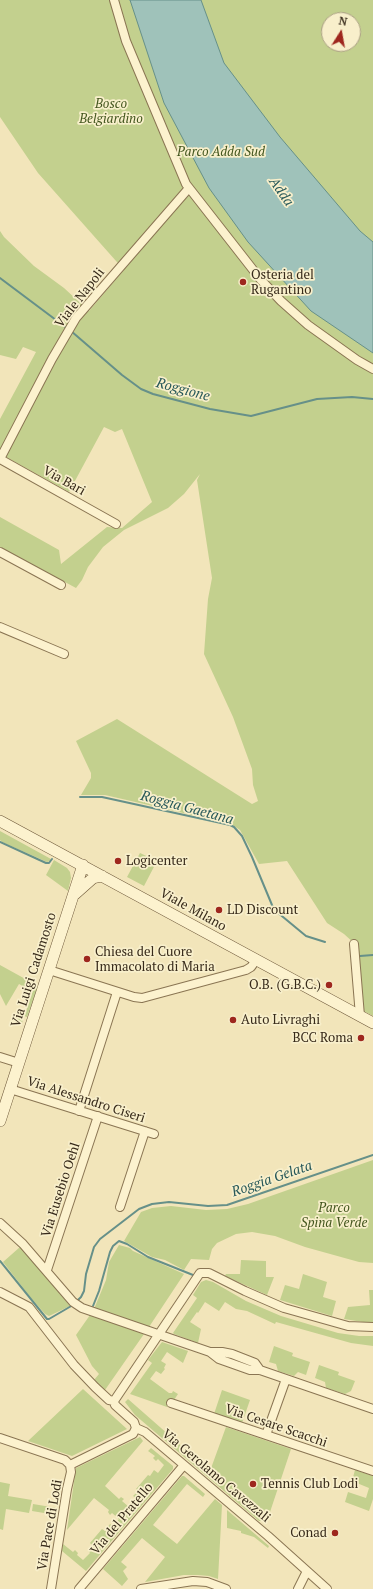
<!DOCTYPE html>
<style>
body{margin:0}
#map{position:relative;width:373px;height:1589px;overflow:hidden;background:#f2e5ba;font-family:"PT Serif",serif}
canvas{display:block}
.north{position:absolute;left:321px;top:12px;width:40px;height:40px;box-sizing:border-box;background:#f8efcb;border:1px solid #aba084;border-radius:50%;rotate:11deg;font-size:11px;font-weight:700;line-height:16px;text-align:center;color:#372a1a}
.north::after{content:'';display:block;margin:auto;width:14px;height:18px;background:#9e271e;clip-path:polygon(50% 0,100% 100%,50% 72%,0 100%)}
</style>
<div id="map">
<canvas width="373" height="1589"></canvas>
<div class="north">N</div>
</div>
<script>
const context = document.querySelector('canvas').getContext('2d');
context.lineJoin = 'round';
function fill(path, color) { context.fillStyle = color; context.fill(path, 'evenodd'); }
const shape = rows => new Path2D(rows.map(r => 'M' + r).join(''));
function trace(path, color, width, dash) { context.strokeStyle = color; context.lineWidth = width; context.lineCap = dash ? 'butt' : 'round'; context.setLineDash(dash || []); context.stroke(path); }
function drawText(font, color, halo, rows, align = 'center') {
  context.font = font + ' "PT Serif",serif'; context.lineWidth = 3.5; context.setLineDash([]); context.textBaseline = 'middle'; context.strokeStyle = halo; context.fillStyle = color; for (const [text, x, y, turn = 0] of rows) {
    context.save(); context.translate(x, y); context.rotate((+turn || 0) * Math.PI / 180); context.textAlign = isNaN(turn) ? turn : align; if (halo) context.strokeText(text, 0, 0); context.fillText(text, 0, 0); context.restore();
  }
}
fill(shape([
 [0,0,373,0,373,1016,360,1009,355,944,344,934,327,923,287,861,259,864,240,830,231,824,105,795,81,795,91,778,91,773,76,741,117,719,252,804,258,801,253,785,252,769,233,717,204,654,208,599,212,578,197,480,200,474,184,494,168,508,124,530,103,547,88,567,82,580,76,588,0,547,0,517,59,550,61,564,107,527,122,528,152,502,122,429,115,432,104,427,69,492,6,457,49,372,69,337,0,451,0,419,36,352,23,347,16,359,0,355,0,231,4,237,34,266,64,288,89,311,124,270,38,173,0,117],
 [329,20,353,20,353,44,329,44],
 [0,831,51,859,50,861,47,862,2,842,0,840],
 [140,853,157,861,144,886,127,877],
 [54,860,67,868,70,872,71,878,68,891,46,875],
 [0,965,38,986,27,1017,24,1016,22,1023,15,1020,16,1017,18,1013,25,1015,32,991,19,984,6,1006,0,994],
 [373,1160,373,1263,359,1262,305,1247,275,1236,252,1232,236,1234,217,1243,212,1249,209,1260,191,1259,184,1270,165,1260,152,1257,124,1241,141,1212,152,1208,171,1206,206,1210,227,1209,248,1204],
 [119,1245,130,1248,133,1251,184,1274,149,1327,94,1309,106,1280,109,1262],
 [20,1247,43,1272,70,1306,49,1316,45,1314,31,1298,3,1262],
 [241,1260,266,1261,266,1277,274,1277,267,1295,225,1276,226,1274,240,1274],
 [303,1274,327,1282,323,1297,336,1301,332,1316,280,1300,285,1285,299,1289],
 [206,1280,213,1282,246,1301,281,1316,338,1333,359,1336,373,1336,373,1346,351,1343,276,1322,275,1324,247,1311,236,1309,225,1302,219,1311,205,1302,198,1313,197,1312,190,1322,201,1329,198,1343,174,1334,173,1333,197,1298,193,1295,201,1282],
 [369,1290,373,1290,373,1322,363,1322,344,1319,348,1307,370,1305],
 [90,1315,144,1334,105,1390,94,1380,99,1374,92,1366,76,1335],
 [162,1342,188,1351,183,1363,167,1352,161,1361,166,1364,164,1368,165,1369,161,1374,156,1371,150,1379,169,1393,172,1393,173,1391,178,1394,174,1400,170,1399,167,1407,130,1394,152,1363,148,1360],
 [274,1346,293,1353,292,1356,310,1362,306,1375,298,1372,294,1376,278,1371,276,1364,269,1362],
 [319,1365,339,1372,338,1375,355,1381,351,1391,345,1394,326,1388,325,1382,315,1378],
 [83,1389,127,1429,72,1456,28,1441],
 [222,1390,250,1400,242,1423,214,1414],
 [128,1399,210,1471,226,1427,291,1449,269,1515,264,1521,259,1521,135,1415,125,1402],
 [140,1437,143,1441,105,1486,119,1499,121,1497,124,1499,122,1501,129,1507,136,1498,133,1496,138,1491,136,1489,148,1475,150,1476,154,1470,158,1473,164,1465,158,1459,156,1461,153,1458,155,1456,148,1451,151,1448,173,1466,173,1469,86,1571,62,1551,63,1544,73,1552,75,1550,78,1553,77,1555,83,1560,90,1553,88,1550,92,1545,90,1543,102,1529,105,1531,110,1524,113,1526,119,1519,112,1513,110,1515,108,1512,109,1510,94,1498,67,1530,76,1468],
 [355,1470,373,1476,373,1499,369,1511,345,1502,348,1492,366,1498,369,1488,352,1481],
 [182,1476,184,1476,205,1494,203,1497,187,1484,153,1525,177,1544,215,1499,222,1505,218,1579,209,1576,198,1575,184,1575,145,1582,165,1557,142,1538,121,1562,127,1567,123,1571,128,1579,122,1586,103,1569],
 [0,1482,10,1484,8,1496,32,1500,29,1513,6,1509,3,1530,0,1529],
 [33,1504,57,1508,56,1515,32,1511],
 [227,1510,269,1546,268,1548,254,1537,241,1533,241,1531,227,1528]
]), '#c3d08e');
const water = shape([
 [130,0,201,0,224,63,280,137,360,231,373,242,373,353,311,311,248,242,209,188,164,103,130,0]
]);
fill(water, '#9fc2ba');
trace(water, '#669089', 1);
trace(shape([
 [0,278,68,329],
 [71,331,122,375,141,389,153,394,210,409,251,416,317,399,352,397,373,399],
 [80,797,102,797,230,825,234,827,242,836,252,857,272,905,277,912,306,936,325,942],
 [0,842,46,863,49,863,52,859],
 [360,956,373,955],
 [0,1261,47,1319,49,1319,73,1305],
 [76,1302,81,1297,84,1291,86,1274,94,1247,100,1239,139,1209,152,1204,169,1202,208,1206,227,1205,373,1155],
 [93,1306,99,1291,110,1252,113,1246,119,1241,127,1244,148,1257,193,1275]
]), '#669089', 2);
const street = shape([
 [114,0,126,41,186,184,261,280,281,301,308,325,357,360,373,369],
 [116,524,0,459,52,359,76,318,189,188],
 [0,552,61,585],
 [0,627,64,654],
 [354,944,360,1016],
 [49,970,134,997,142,998,246,970,251,967,256,960],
 [0,1057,19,1063],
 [10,1089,154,1134],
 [79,1111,117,992],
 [120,1207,145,1131],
 [0,1223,23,1244,73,1302,82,1308,210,1352,222,1352,232,1354,255,1363,260,1370],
 [47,1270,98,1116],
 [0,1292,29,1307,74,1365,95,1387,109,1400,114,1401,115,1405,134,1422,136,1428],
 [210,1352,219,1359,250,1370,260,1370,373,1409],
 [114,1401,200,1273,209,1273,245,1291,284,1308,348,1326,373,1327],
 [171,1403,373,1471],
 [136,1428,145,1432,268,1536,327,1589],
 [266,1435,286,1379],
 [0,1438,65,1460,70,1465],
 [70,1465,133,1434,136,1428],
 [51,1589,67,1489,71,1472,70,1465],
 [79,1589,184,1465],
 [141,1589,193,1581,207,1582,226,1589],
 [298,1589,307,1571]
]);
const secondary = shape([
 [0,821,373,1023],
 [75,894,93,878,102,876],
 [0,1121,83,865]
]);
trace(street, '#8a7553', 10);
trace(secondary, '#6b5537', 12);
trace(street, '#fcf2ce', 8);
trace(secondary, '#fcf2ce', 11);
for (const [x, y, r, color] of [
 [243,282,4,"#9e271e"],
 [118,861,4,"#9e271e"],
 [219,910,4,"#9e271e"],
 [87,959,4,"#9e271e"],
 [329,985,4,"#9e271e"],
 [233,1020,4,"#9e271e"],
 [361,1038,4,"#9e271e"],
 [253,1484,4,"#9e271e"],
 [335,1533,4,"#9e271e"]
]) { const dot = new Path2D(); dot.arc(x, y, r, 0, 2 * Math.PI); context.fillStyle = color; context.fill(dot); trace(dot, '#f8efcb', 1.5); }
drawText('italic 13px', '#43561e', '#f8efcb', [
 ["Bosco",111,104],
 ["Belgiardino",111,119],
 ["Parco Adda Sud",221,152],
 ["Parco",334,1208],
 ["Spina Verde",334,1223]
]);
drawText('13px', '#372a1a', '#f8efcb', [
 ["Osteria del",251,275],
 ["Rugantino",251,290],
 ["Logicenter",126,861],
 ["LD Discount",227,910],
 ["Chiesa del Cuore",95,952],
 ["Immacolato di Maria",95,967],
 ["O.B. (G.B.C.)",321,985,"right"],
 ["Auto Livraghi",241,1020],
 ["BCC Roma",353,1038,"right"],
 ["Tennis Club Lodi",261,1484],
 ["Conad",327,1533,"right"]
], 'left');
drawText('13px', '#372a1a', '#f8efcb', [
 ["Viale Napoli",80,298,-52],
 ["Via Bari",64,481,29],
 ["Viale Milano",193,910,29],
 ["Via Luigi Cadamosto",34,970,-72],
 ["Via Alessandro Ciseri",86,1100,18],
 ["Via Eusebio Oehl",61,1190,-72],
 ["Via Cesare Scacchi",276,1426,19],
 ["Via Gerolamo Cavezzali",216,1476,40],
 ["Via del Pratello",122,1519,-50],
 ["Via Pace di Lodi",50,1525,-80]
]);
drawText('italic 14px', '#275859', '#f8efcb', [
 ["Adda",281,192,55],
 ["Roggione",183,390,15],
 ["Roggia Gaetana",187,808,15],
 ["Roggia Gelata",272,1179,-19]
]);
</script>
